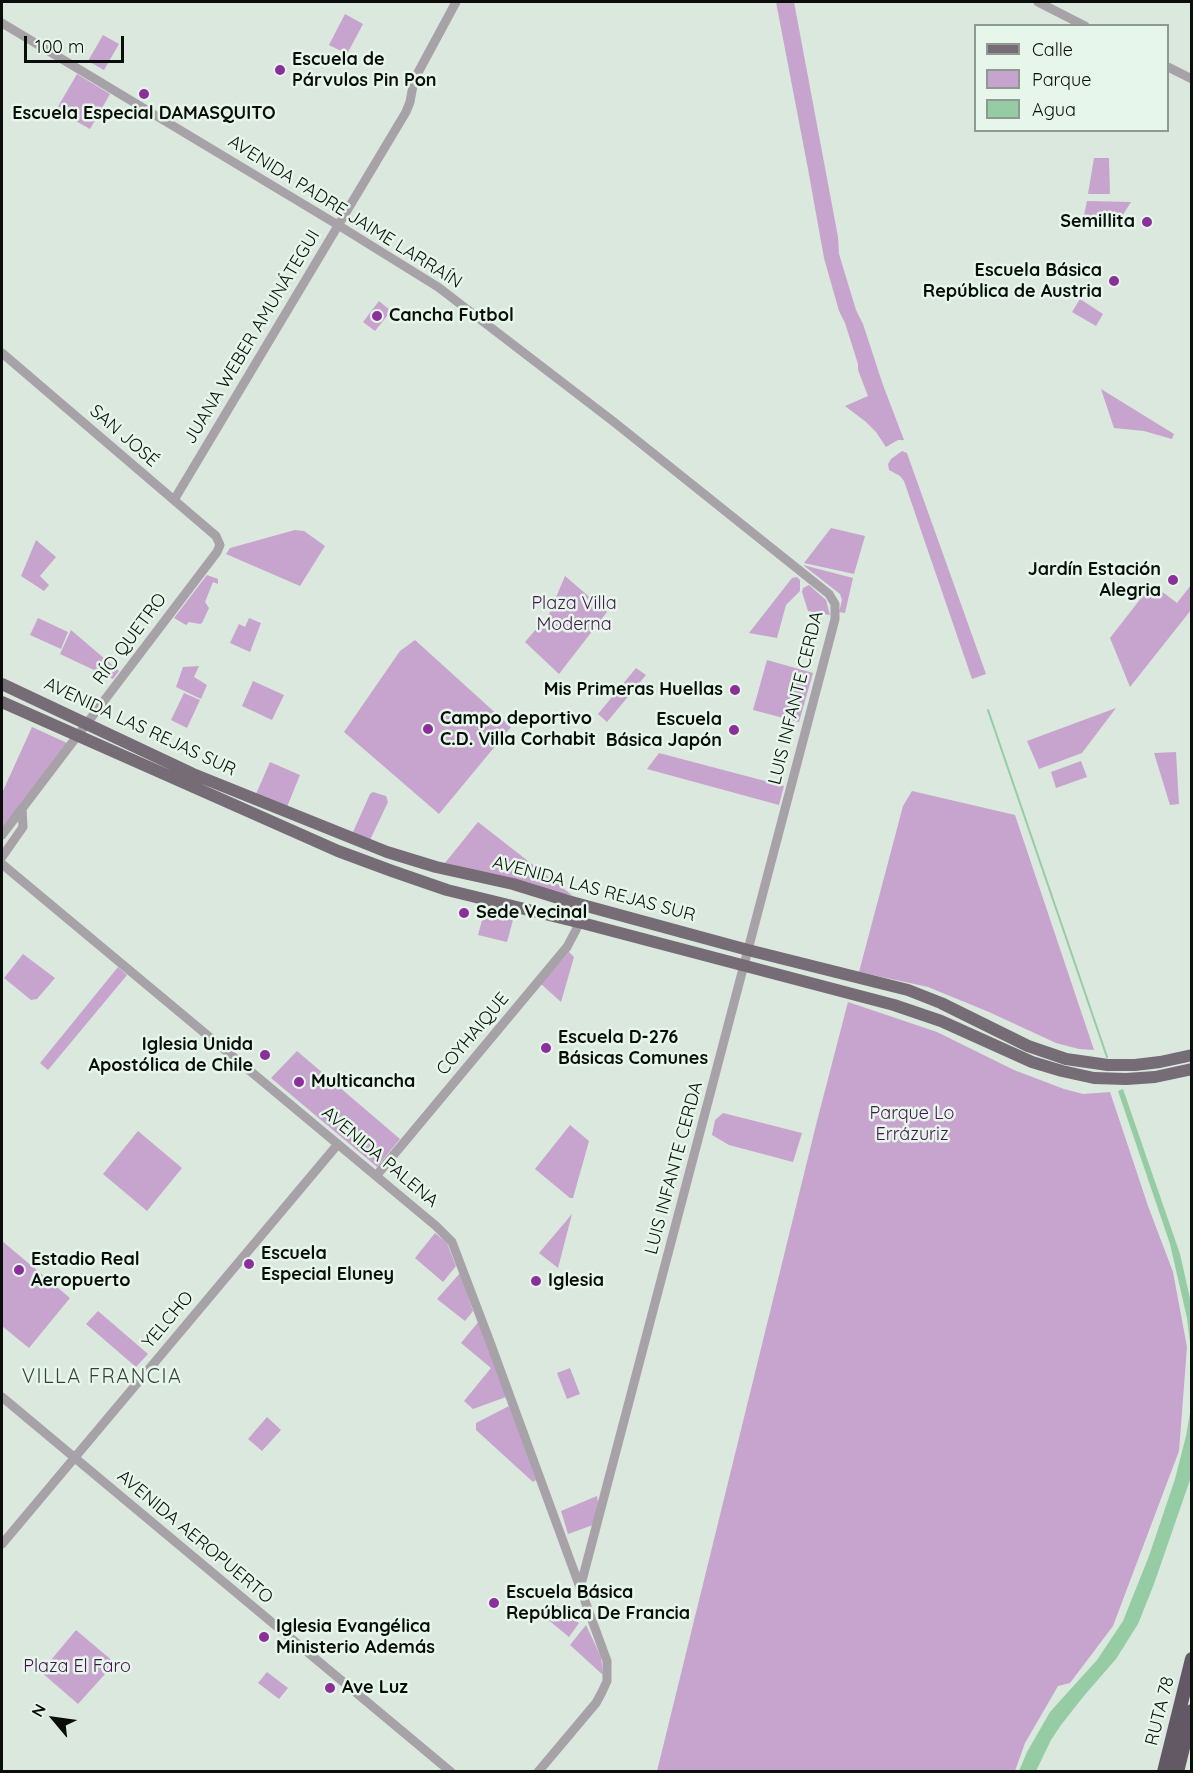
<!DOCTYPE html>
<meta charset="utf-8">
<style>
body{margin:0}
#map{position:relative;width:1193px;height:1773px;overflow:hidden;background:#dae8dd;font-family:Quicksand,sans-serif}
canvas{display:block}
.frame{position:absolute;inset:0;border:3px solid #090e0a;pointer-events:none}
.legend{position:absolute;left:974px;top:24px;width:195px;height:108px;box-sizing:border-box;background:#e7f6ea;border:2px solid #8e9990;margin:0;padding:8px 10px;list-style:none;font-size:18px;color:#090e0a}
.legend li{display:flex;align-items:center;gap:12px;height:30px}
.legend b{width:30px;border:2px solid #8e9990}
.north{position:absolute;left:24px;top:1689px;width:60px;height:60px;-webkit-text-stroke:4px #e7f6ea;paint-order:stroke;rotate:299deg;font-size:16px;font-weight:700;line-height:24px;text-align:center;color:#090e0a}
.north::after{content:'';display:block;margin:auto;width:21px;height:27px;background:#090e0a;clip-path:polygon(50% 0,100% 100%,50% 72%,0 100%)}
.scale{position:absolute;left:24px;top:36px;width:100px;height:27px;box-sizing:border-box;border:3px solid #090e0a;border-top:0;padding-left:8px;font-size:18px;line-height:21px;white-space:nowrap;color:#090e0a;-webkit-text-stroke:4px #e7f6ea;paint-order:stroke}
</style>
<div id="map">
<canvas width="1193" height="1773"></canvas>
<div class="frame"></div>
<ul class="legend">
<li><b style="height:8px;background:#756c76"></b>Calle</li>
<li><b style="height:16px;background:#c7a4cd"></b>Parque</li>
<li><b style="height:16px;background:#96cca3"></b>Agua</li>
</ul>
<div class="north">N</div>
<div class="scale">100 m</div>
</div>
<script>
const context = document.querySelector('canvas').getContext('2d');
context.lineJoin = 'round';
function fill(path, color) { context.fillStyle = color; context.fill(path, 'evenodd'); }
const shape = rows => new Path2D(rows.map(r => 'M' + r).join(''));
function trace(path, color, width, dash) { context.strokeStyle = color; context.lineWidth = width; context.lineCap = dash ? 'butt' : 'round'; context.setLineDash(dash || []); context.stroke(path); }
function drawText(font, color, halo, rows, align = 'center') {
  context.font = font + ' Quicksand,sans-serif'; context.lineWidth = 5; context.setLineDash([]); context.textBaseline = 'middle'; context.strokeStyle = halo; context.fillStyle = color; for (const [text, x, y, turn = 0] of rows) {
    context.save(); context.translate(x, y); context.rotate((+turn || 0) * Math.PI / 180); context.textAlign = isNaN(turn) ? turn : align; if (halo) context.strokeText(text, 0, 0); context.fillText(text, 0, 0); context.restore();
  }
}
fill(shape([
 [776,2,794,2,838,237,839,254,856,310,863,324,883,385,904,440,898,440,886,447,876,432,866,422,845,406,868,396,858,370,858,364,845,323,839,311,824,258,808,169],
 [345,14,363,24,347,54,329,45],
 [103,35,119,44,104,70,88,61],
 [77,74,110,94,90,129,56,110],
 [1094,158,1109,158,1110,194,1088,194],
 [1087,201,1131,202,1119,221,1115,219,1108,229,1084,215],
 [1080,299,1103,314,1096,326,1072,312],
 [379,301,391,311,375,331,363,322],
 [1101,389,1174,434,1172,439,1144,431,1114,428],
 [902,451,907,453,909,459,986,674,972,679,904,481,900,476,889,470,888,464,891,459],
 [831,528,865,536,854,574,804,563],
 [295,530,304,531,325,546,300,586,226,554,230,548],
 [36,540,56,557,40,576,49,585,44,591,21,576],
 [803,565,853,578,845,613,839,612,842,600,840,594],
 [207,575,218,579,218,584,213,582,205,602,209,608,202,623,200,624,189,622,186,625,174,618],
 [565,576,607,612,559,674,525,642,549,614],
 [797,577,800,580,800,591,786,605,777,638,749,633,792,578],
 [1152,584,1177,603,1191,585,1191,610,1130,687,1110,638],
 [809,585,826,600,830,615,808,611,802,592,803,588],
 [38,618,68,632,61,649,30,635],
 [249,618,261,623,250,652,230,643,239,624,245,627],
 [71,630,119,671,113,679,60,654],
 [415,640,511,727,439,814,344,732,400,651],
 [767,660,813,673,799,722,753,710],
 [199,666,194,677,207,685,201,699,176,687,183,667],
 [636,668,646,675,607,722,598,714],
 [253,681,284,695,272,720,242,706],
 [184,693,200,700,187,728,171,720],
 [1116,708,1082,753,1039,769,1027,741],
 [32,727,67,743,2,829,2,793],
 [1176,752,1179,804,1170,805,1154,753],
 [659,753,784,786,779,805,647,769],
 [1081,761,1087,777,1056,788,1051,772],
 [270,762,300,775,287,807,256,794],
 [912,791,1015,815,1094,1050,1079,1049,1056,1043,989,1012,928,987,859,972,903,806],
 [373,792,386,796,388,802,370,840,353,832,370,794],
 [478,822,573,896,445,863],
 [484,913,513,920,507,942,478,935],
 [569,952,574,957,561,1002,541,984],
 [23,954,55,978,37,999,31,1000,4,978],
 [118,967,127,975,48,1070,40,1063],
 [848,1002,937,1032,1014,1070,1064,1089,1083,1094,1110,1092,1148,1206,1173,1272,1187,1347,1179,1451,1113,1626,1070,1683,1058,1686,1025,1743,1015,1771,657,1771,817,1121],
 [297,1051,400,1139,377,1167,271,1078],
 [723,1113,802,1133,793,1162,729,1145,712,1135,715,1120],
 [570,1125,589,1141,573,1198,570,1198,535,1169],
 [138,1131,182,1168,147,1211,103,1174],
 [572,1214,558,1268,539,1253],
 [435,1233,447,1243,456,1266,443,1282,415,1258],
 [2,1241,70,1298,29,1348,2,1326],
 [460,1273,473,1311,465,1321,437,1299],
 [98,1311,148,1354,136,1367,86,1324],
 [479,1321,506,1397,473,1409,464,1401,491,1368,461,1343],
 [570,1368,580,1394,567,1399,557,1373],
 [509,1406,536,1480,533,1482,476,1430,476,1423],
 [267,1417,281,1430,262,1451,248,1439],
 [597,1496,598,1503,593,1525,568,1534,561,1511],
 [557,1605,579,1623,569,1637,546,1618],
 [586,1625,601,1657,603,1675,570,1645],
 [76,1630,115,1663,78,1704,41,1672],
 [267,1672,288,1688,279,1699,258,1683]
]), '#c7a4cd');
fill(shape([
 [1123,1089,1180,1254,1191,1303,1191,1351,1187,1318,1170,1244,1118,1091],
 [1191,1407,1191,1477,1154,1584,1138,1624,1116,1659,1083,1697,1061,1725,1051,1740,1036,1771,1019,1771,1027,1752,1050,1712,1097,1660,1123,1621,1149,1556,1175,1479,1186,1436]
]), '#96cca3');
trace(shape([
 [988,710,1107,1057]
]), '#96cca3', 2);
trace(shape([
 [1038,2,1085,26],
 [2,23,338,225,438,287,614,422,829,594,835,604,835,619,580,1588],
 [1168,67,1192,79],
 [2,353,216,536,220,545,217,552,2,835],
 [174,500,406,112,410,102,414,80,456,2],
 [2,857,23,827,22,808],
 [2,864,436,1226,452,1242,490,1342,607,1661,607,1681,602,1692,596,1703,538,1772],
 [376,1176,567,947,576,930,583,905],
 [2,1397,451,1772],
 [2,1544,338,1144]
]), '#a7a2a8', 9);
trace(shape([
 [2,684,193,774,387,852,436,867,513,884,568,901,748,950,908,990,941,1003,1028,1046,1066,1059,1108,1065,1135,1065,1160,1062,1192,1055],
 [2,702,338,851,392,871,447,890,586,924,894,1005,941,1021,1032,1062,1062,1071,1094,1078,1126,1079,1155,1077,1192,1069]
]), '#756c76', 12);
trace(shape([
 [1164,1772,1192,1659],
 [1177,1772,1192,1711]
]), '#635964', 14);
for (const [x, y, r, color] of [
 [280,70,6,"#8b309b"],
 [144,94,6,"#8b309b"],
 [1147,222,6,"#8b309b"],
 [1114,281,6,"#8b309b"],
 [377,316,6,"#8b309b"],
 [1173,580,6,"#8b309b"],
 [735,690,6,"#8b309b"],
 [428,729,6,"#8b309b"],
 [734,730,6,"#8b309b"],
 [464,913,6,"#8b309b"],
 [546,1048,6,"#8b309b"],
 [265,1055,6,"#8b309b"],
 [299,1082,6,"#8b309b"],
 [249,1264,6,"#8b309b"],
 [19,1270,6,"#8b309b"],
 [536,1281,6,"#8b309b"],
 [494,1603,6,"#8b309b"],
 [264,1637,6,"#8b309b"],
 [330,1688,6,"#8b309b"]
]) { const dot = new Path2D(); dot.arc(x, y, r, 0, 2 * Math.PI); context.fillStyle = color; context.fill(dot); trace(dot, '#e7f6ea', 2); }
drawText('bold 18px', '#090e0a', '#e7f6ea', [
 ["Escuela de",292,60],
 ["Párvulos Pin Pon",292,81],
 ["Escuela Especial DAMASQUITO",144,114,"center"],
 ["Semillita",1135,222,"right"],
 ["Escuela Básica",1102,271,"right"],
 ["República de Austria",1102,292,"right"],
 ["Cancha Futbol",389,316],
 ["Jardín Estación",1161,570,"right"],
 ["Alegria",1161,591,"right"],
 ["Mis Primeras Huellas",723,690,"right"],
 ["Campo deportivo",440,719],
 ["C.D. Villa Corhabit",440,740],
 ["Escuela",722,720,"right"],
 ["Básica Japón",722,741,"right"],
 ["Sede Vecinal",476,913],
 ["Escuela D-276",558,1038],
 ["Básicas Comunes",558,1059],
 ["Iglesia Unida",253,1045,"right"],
 ["Apostólica de Chile",253,1066,"right"],
 ["Multicancha",311,1082],
 ["Escuela",261,1254],
 ["Especial Eluney",261,1275],
 ["Estadio Real",31,1260],
 ["Aeropuerto",31,1281],
 ["Iglesia",548,1281],
 ["Escuela Básica",506,1593],
 ["República De Francia",506,1614],
 ["Iglesia Evangélica",276,1627],
 ["Ministerio Además",276,1648],
 ["Ave Luz",342,1688]
], 'left');
drawText('18px', '#090e0a', '#e7f6ea', [
 ["AVENIDA PADRE JAIME LARRAÍN",345,212,32],
 ["JUANA WEBER AMUNÁTEGUI",252,337,-59],
 ["SAN JOSÉ",124,436,41],
 ["RÍO QUETRO",130,639,-53],
 ["LUIS INFANTE CERDA",796,698,-76],
 ["AVENIDA LAS REJAS SUR",140,727,25],
 ["AVENIDA LAS REJAS SUR",594,889,15],
 ["COYHAIQUE",473,1034,-50],
 ["AVENIDA PALENA",380,1157,40],
 ["LUIS INFANTE CERDA",674,1168,-75],
 ["YELCHO",168,1320,-50],
 ["AVENIDA AEROPUERTO",195,1537,40],
 ["RUTA 78",1160,1711,-76]
]);
drawText('18px', '#45134d', '#e7f6ea', [
 ["Plaza Villa",574,604],
 ["Moderna",574,625],
 ["Parque Lo",912,1114],
 ["Errázuriz",912,1135],
 ["Plaza El Faro",77,1667]
]);
context.letterSpacing = '1.5px';
drawText('20px', '#364239', '#e7f6ea', [
 ["VILLA FRANCIA",102,1377]
]);
context.letterSpacing = '0px';
</script>
